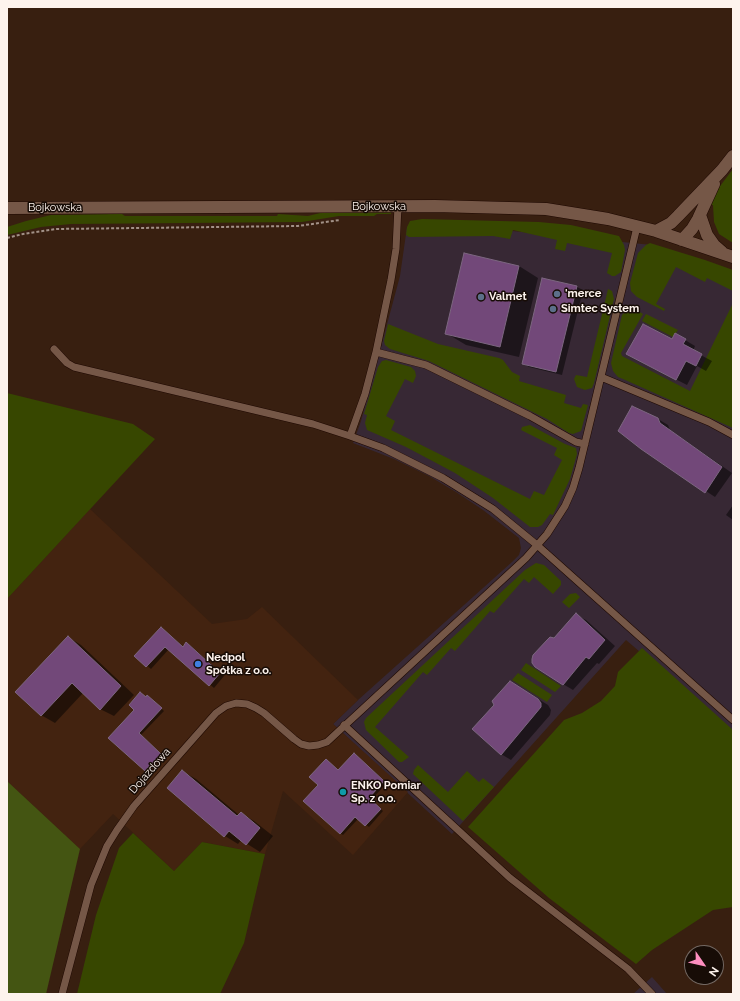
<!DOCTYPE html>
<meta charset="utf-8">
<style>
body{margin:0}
#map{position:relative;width:740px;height:1001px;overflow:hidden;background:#381f10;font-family:Raleway,sans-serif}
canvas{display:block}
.frame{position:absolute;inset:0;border:8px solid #fdf3ed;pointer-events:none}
.north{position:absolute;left:684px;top:945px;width:40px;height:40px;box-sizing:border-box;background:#170c06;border:1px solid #736862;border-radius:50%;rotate:124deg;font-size:11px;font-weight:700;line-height:16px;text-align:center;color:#fdf3ed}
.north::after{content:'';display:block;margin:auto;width:14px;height:18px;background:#fd8ebf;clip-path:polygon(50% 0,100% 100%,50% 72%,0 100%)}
</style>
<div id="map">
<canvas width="740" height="1001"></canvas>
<div class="frame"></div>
<div class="north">N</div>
</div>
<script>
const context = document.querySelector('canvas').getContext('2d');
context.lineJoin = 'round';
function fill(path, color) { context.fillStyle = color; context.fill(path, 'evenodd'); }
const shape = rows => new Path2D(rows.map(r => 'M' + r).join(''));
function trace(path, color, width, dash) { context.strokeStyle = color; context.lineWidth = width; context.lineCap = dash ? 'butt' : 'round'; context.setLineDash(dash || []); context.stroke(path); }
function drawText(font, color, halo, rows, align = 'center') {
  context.font = font + ' Raleway,sans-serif'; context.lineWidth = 3; context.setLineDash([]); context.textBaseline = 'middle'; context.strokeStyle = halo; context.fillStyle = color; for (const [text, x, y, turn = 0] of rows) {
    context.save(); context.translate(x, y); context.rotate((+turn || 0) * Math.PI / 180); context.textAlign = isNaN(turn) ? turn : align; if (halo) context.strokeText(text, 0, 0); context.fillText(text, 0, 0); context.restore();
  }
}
fill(shape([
 [422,222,652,245,733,272,733,734,688,693,626,640,452,834,333,724,358,700,512,562,519,555,521,548,519,538,483,510,456,492,429,476,394,459,353,443,361,421,400,276,407,227],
 [652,977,667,994,633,994]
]), '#372834');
fill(shape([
 [90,509,212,624,247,619,262,607,358,700,333,724,408,792,353,855,283,791,265,854,202,842,174,871,113,814,80,849,7,781,7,599]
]), '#432310');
fill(shape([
 [733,169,733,243,719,234,714,222,713,205,710,205,714,194],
 [324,212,391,212,391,214,377,214,374,216,339,216,302,222,71,224,41,227,7,235,7,227,26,221,51,215,122,214,125,216,277,216,278,214,308,216],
 [422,219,539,222,571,225,619,236,624,245,625,250,621,272,615,276,612,276,607,273,612,253,567,243,565,251,555,249,557,240,513,230,510,239,493,236,409,237,406,235,407,227,410,221],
 [650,243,705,260,733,270,733,291,707,278,705,282,676,267,656,304,665,309,664,311,637,297,631,291,630,283,638,253,646,245],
 [608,289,612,291,614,299,594,383,592,388,585,390,577,387,574,379,576,375,587,377],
 [733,303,733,428,623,379,618,377,613,371,611,363,622,315,628,309,635,309,643,314,621,353,622,356,690,391],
 [646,314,678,330,673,337,642,321],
 [388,324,438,344,499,358,503,360,512,372,520,376,519,381,566,395,564,403,581,408,583,404,588,405,581,431,573,434,569,433,547,419,429,361,390,349,385,345,384,341],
 [386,360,411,367,415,371,416,376,413,383,405,379,386,416,395,421,391,430,530,499,534,491,544,495,562,460,554,455,557,448,521,430,522,427,530,425,565,444,576,448,577,454,570,479,553,515,550,514,542,525,538,527,530,527,493,498,455,473,406,447,367,430,365,423,367,415,364,414,378,367,382,361],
 [7,393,133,424,155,439,7,599],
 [536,563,544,565,561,581,561,585,553,594,534,577,529,583,524,579,494,613,490,611,455,651,451,648,427,675,423,672,375,727,409,757,402,762,399,762,366,730,364,722,366,718,525,570],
 [576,593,580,597,569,608,562,602,570,594],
 [642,648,733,730,733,907,713,910,652,950,636,964,549,898,468,827,564,720,582,713,601,701,615,686,618,672],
 [526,663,561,686,555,692,521,670],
 [518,673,552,695,547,702,512,680],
 [418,765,448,792,467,771,479,782,483,778,494,787,463,821,413,774,414,770],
 [133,833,174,871,202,842,265,854,244,943,220,994,77,994,96,915,119,848]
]), '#374700');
fill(shape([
 [7,781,80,849,46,994,7,994]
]), '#445512');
fill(shape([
 [519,266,538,278,519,357,466,345,446,333],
 [577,287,583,290,562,375,529,367,523,363],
 [672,340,685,340,695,346,693,351,712,361,706,371,697,366,687,385,638,360],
 [658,419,668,425,670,430,732,473,715,497,642,449],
 [733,505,733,520,726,515],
 [576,615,586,620,615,646,599,664,597,663,573,690,563,684,555,639],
 [161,628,184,647,187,644,191,646,224,676,214,688,169,649,151,669,136,656],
 [68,637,81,645,134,695,114,716,100,709,83,693,55,723,41,715],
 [520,688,548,705,551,710,550,715,511,760,501,754,495,705],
 [146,698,150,698,164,711,141,735,163,756,148,772,110,738],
 [357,756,387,783,371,800,383,811,369,827,358,819,343,835,340,833,339,771],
 [182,771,196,779,239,815,241,813,254,821,273,836,260,852,241,840,238,844,225,836]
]), '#0007');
const building = shape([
 [464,253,519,266,500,347,445,334,464,253],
 [542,278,577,286,556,372,522,364,542,278],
 [643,324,672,339,675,333,686,339,683,344,702,354,696,366,686,361,676,380,626,354,643,324],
 [632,406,658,418,660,423,722,467,705,493,641,449,618,431,632,406],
 [576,613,605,640,589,659,586,657,563,685,535,667,532,663,532,659,533,655,548,639,550,637,554,638,576,613],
 [161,627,183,647,186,642,220,673,209,686,165,647,146,667,134,656,161,627],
 [68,636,121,686,100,710,72,683,41,716,15,692,68,636],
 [510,681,538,699,541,703,541,707,501,755,472,729,494,705,492,701,510,681],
 [140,692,146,697,147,695,162,708,139,733,161,754,145,771,108,738,134,710,129,705,140,692],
 [354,753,384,781,369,798,381,809,365,826,355,817,340,834,303,801,318,785,309,777,326,759,338,770,354,753],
 [182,770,237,816,241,812,260,828,246,845,229,831,224,837,167,788,182,770]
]);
fill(building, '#724879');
trace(building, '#7c6680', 1);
const service = shape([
 [54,349,67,363,74,367,313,424,350,436,383,448,443,478,493,509,537,545,733,720],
 [376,352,426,365,530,416,576,442,585,444],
 [601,377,709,422,733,435],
 [350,436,365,394,376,352,391,280,396,249,398,206],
 [344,725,510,878,628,969,652,994],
 [62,994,91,885,107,846,117,830,134,806,216,713,226,706,236,703,247,704,256,708,264,713,294,739,301,744,309,746,318,745,327,742,526,558,547,534,565,506,573,488,579,468,637,227]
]);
const tertiary = shape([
 [7,208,435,206,546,209,608,219,656,231,733,257],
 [700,215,707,235,714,245,722,252],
 [656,231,671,223,678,216,722,170,733,156],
 [682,240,692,229,698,219,714,184]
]);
trace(service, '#1e0800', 8);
trace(tertiary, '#1e0800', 13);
trace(shape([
 [7,238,23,234,56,229,298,226,340,220]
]), '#a29187', 2, [3, 2]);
trace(service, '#755747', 7);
trace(tertiary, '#755747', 12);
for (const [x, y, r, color] of [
 [557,294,4,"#5c6f8a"],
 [481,297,4,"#5c6f8a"],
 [553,309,4,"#5c6f8a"],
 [198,664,4,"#3f7fe0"],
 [343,792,4,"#0f9aa8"]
]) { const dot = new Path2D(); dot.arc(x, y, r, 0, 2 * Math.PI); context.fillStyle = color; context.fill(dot); trace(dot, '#170c06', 1.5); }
drawText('11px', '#fdf3ed', '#170c06', [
 ["Bojkowska",379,207],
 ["Bojkowska",55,208],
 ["Dojazdowa",150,771,-49]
]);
drawText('bold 11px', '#fdf3ed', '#170c06', [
 ["'merce",565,294],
 ["Valmet",489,297],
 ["Simtec System",561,309],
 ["Nedpol",206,658],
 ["Spółka z o.o.",206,671],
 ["ENKO Pomiar",351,786],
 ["Sp. z o.o.",351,799]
], 'left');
</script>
